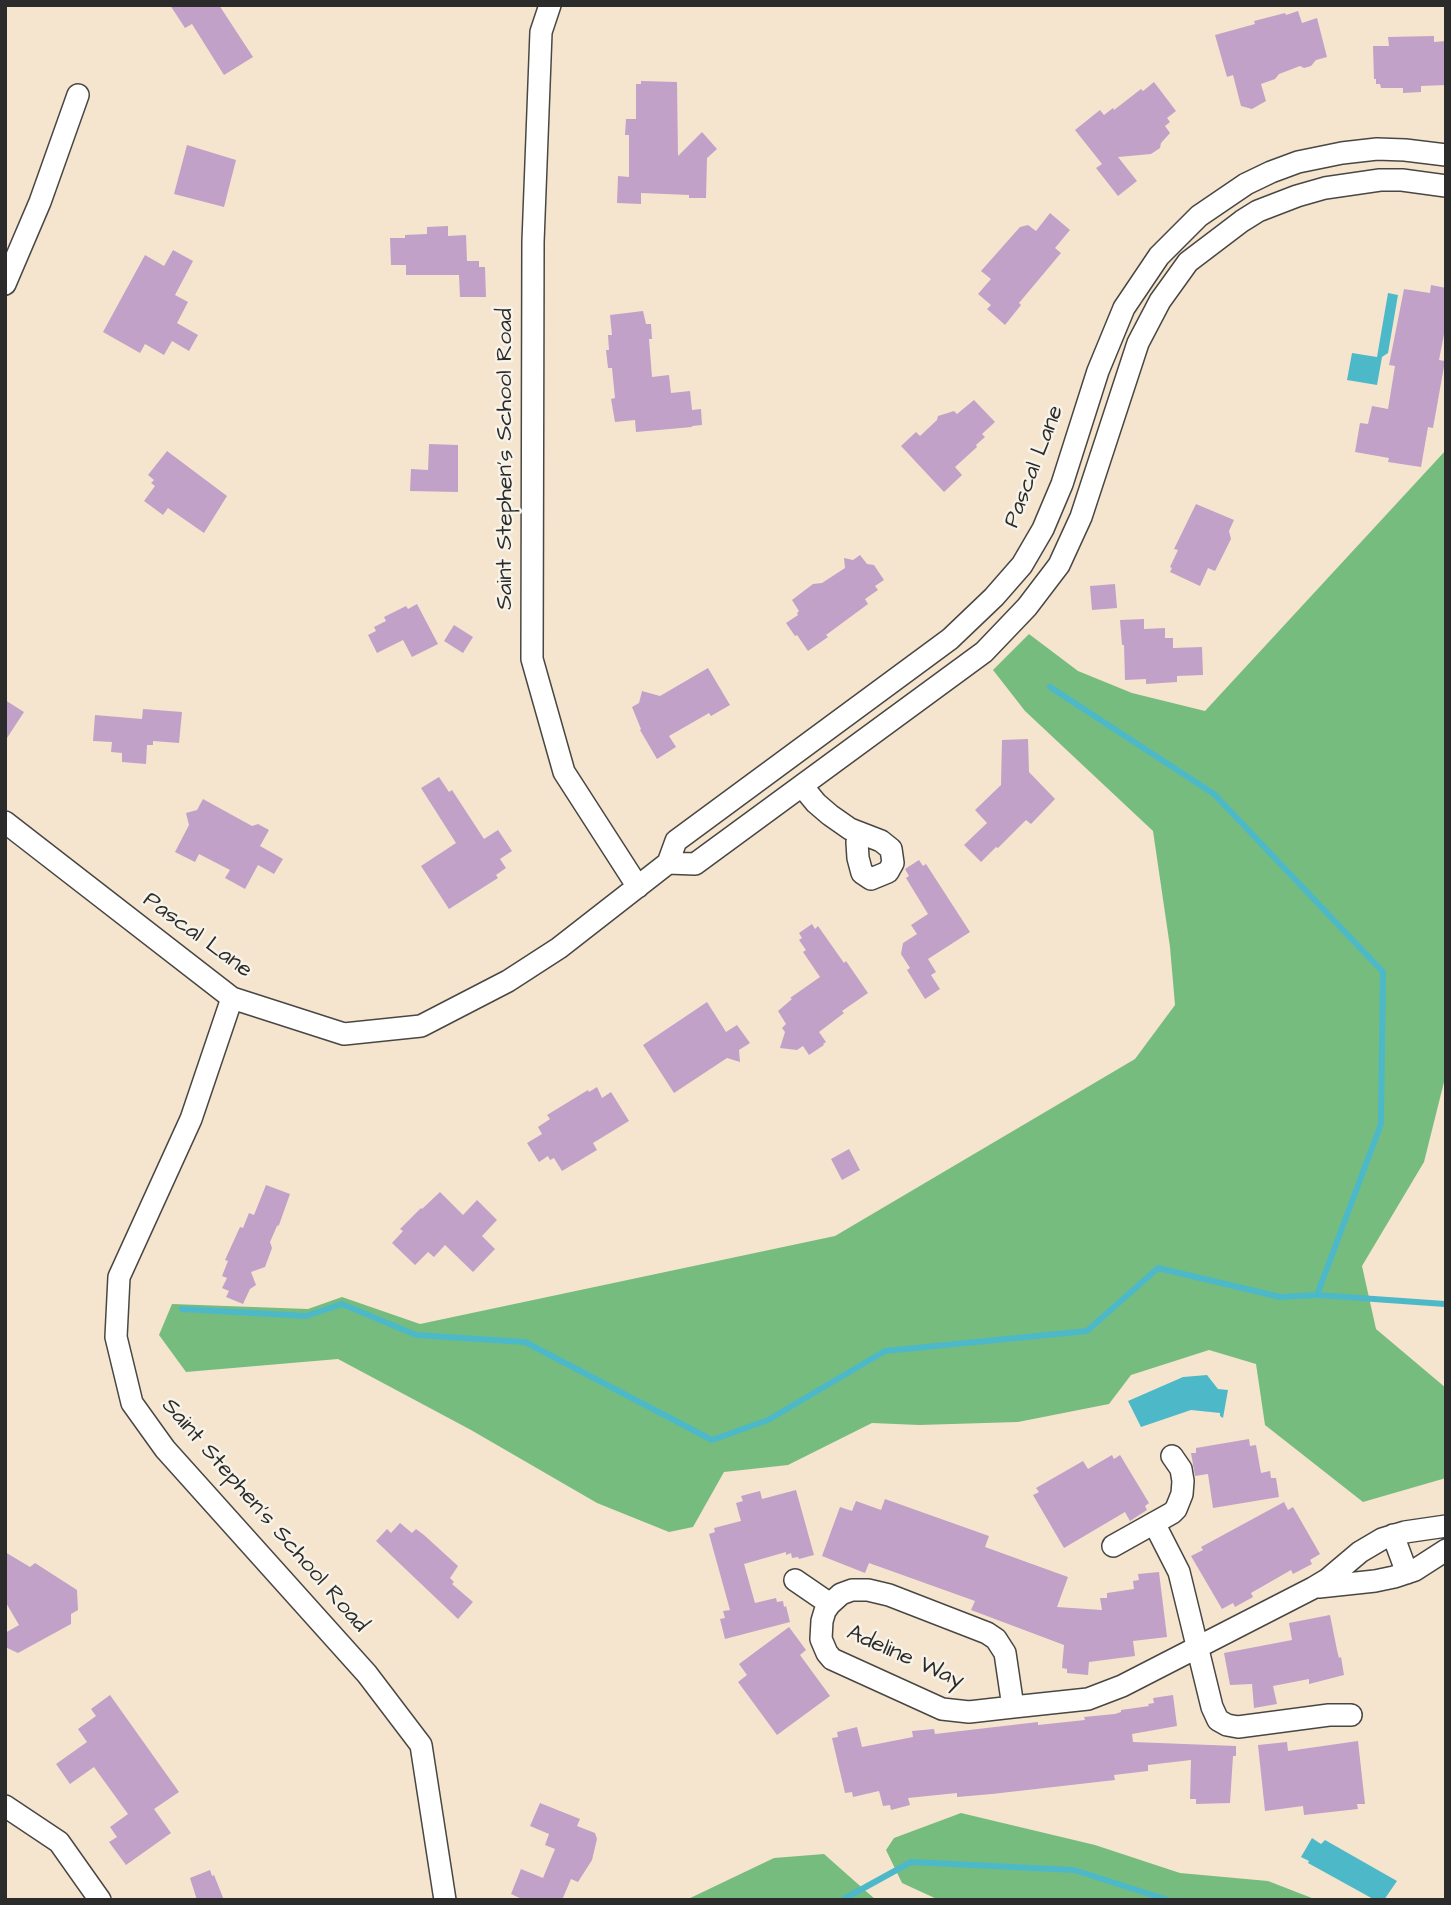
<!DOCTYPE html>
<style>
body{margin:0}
#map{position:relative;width:1451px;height:1905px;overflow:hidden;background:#f5e5ce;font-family:"Architects Daughter",sans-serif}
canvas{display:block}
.frame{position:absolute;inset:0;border:7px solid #2b2b2b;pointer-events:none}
</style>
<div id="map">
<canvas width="1451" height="1905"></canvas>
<div class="frame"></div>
</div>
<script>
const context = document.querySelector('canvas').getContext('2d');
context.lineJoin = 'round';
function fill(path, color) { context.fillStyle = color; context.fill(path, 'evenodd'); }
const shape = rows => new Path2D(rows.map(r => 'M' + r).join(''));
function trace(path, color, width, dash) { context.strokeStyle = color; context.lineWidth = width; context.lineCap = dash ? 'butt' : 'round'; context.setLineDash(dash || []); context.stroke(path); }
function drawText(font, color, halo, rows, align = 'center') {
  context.font = font + ' "Architects Daughter",sans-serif'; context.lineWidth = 5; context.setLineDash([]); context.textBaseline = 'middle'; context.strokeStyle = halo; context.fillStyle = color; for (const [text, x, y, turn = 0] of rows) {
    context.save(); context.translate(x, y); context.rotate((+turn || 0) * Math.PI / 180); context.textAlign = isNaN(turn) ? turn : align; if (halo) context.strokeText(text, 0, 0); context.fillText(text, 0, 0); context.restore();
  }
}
fill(shape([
 [1446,450,1446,1074,1424,1162,1362,1266,1376,1329,1446,1388,1446,1478,1363,1502,1265,1425,1256,1364,1209,1350,1131,1375,1109,1404,1018,1422,919,1425,872,1423,788,1465,724,1472,693,1527,669,1532,597,1503,471,1430,338,1359,186,1372,159,1335,172,1304,308,1309,342,1297,420,1324,835,1236,1135,1059,1175,1005,1170,947,1153,831,1025,711,993,670,1029,634,1078,671,1132,693,1205,711],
 [961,1813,1095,1845,1180,1873,1268,1881,1317,1900,939,1900,902,1883,886,1850,894,1838],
 [824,1854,876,1900,686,1900,774,1858]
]), '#77bc7f');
fill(shape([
 [1388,293,1398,295,1388,353,1382,357,1377,385,1347,380,1352,353,1377,357],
 [1207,1375,1218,1389,1228,1390,1223,1418,1220,1416,1220,1413,1191,1410,1141,1427,1128,1401,1183,1377],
 [1312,1838,1321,1844,1325,1840,1397,1881,1384,1900,1375,1900,1308,1863,1309,1861,1301,1857]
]), '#4db9c8');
trace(shape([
 [1050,687,1214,794,1383,972,1381,1124,1317,1295],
 [182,1309,306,1316,342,1304,416,1335,525,1342,712,1440,768,1420,885,1351,1087,1331,1158,1268,1280,1297,1317,1295,1445,1304],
 [842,1900,911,1862,1074,1870,1168,1900]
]), '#4db9c8', 6);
fill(shape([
 [170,5,219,5,253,57,224,75,192,24,185,28],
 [1298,11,1302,23,1317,18,1327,57,1316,60,1311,66,1304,68,1300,66,1279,74,1275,79,1261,84,1266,101,1252,109,1241,106,1233,75,1227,77,1215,35,1255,24,1254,21,1285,13,1286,15],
 [1434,36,1434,42,1446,41,1446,85,1421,86,1421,92,1403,93,1403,88,1381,88,1380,84,1376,84,1376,79,1374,79,1373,46,1389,46,1388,37],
 [641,81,677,82,678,156,702,132,717,149,707,158,706,198,689,198,689,195,641,193,641,204,617,203,618,176,629,177,629,135,625,135,626,119,636,119,636,84,641,84],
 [1154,82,1176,111,1167,118,1170,122,1165,126,1170,133,1161,143,1160,148,1151,154,1118,157,1137,181,1118,196,1096,168,1102,164,1075,130,1100,110,1104,115,1113,108,1114,110,1141,89,1143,91],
 [187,145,236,160,224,207,174,194],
 [1050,213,1070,230,1055,248,1061,253,1019,303,1021,305,1005,325,987,309,991,305,978,294,991,279,981,271,1020,227,1028,225,1036,231],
 [448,226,448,236,466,235,467,261,479,261,479,267,485,267,486,297,460,297,459,275,406,275,406,265,391,265,390,238,405,238,405,235,427,234,427,227],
 [173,250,193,261,175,295,188,302,177,323,198,335,189,351,172,341,164,355,145,344,140,353,103,332,145,255,164,266],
 [1431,285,1446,288,1446,324,1439,360,1445,361,1433,428,1428,427,1421,467,1388,462,1389,458,1355,452,1360,423,1368,424,1372,406,1388,409,1395,366,1389,365,1404,289,1430,293],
 [643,311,646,324,651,324,652,339,649,339,652,377,669,375,671,393,690,391,692,410,701,409,702,425,692,426,692,427,636,432,635,420,615,422,611,399,615,398,612,368,608,368,606,350,609,350,608,335,612,335,610,315],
 [974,400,995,422,982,434,985,437,976,445,977,447,955,467,962,475,944,492,901,446,916,432,920,436,937,420,938,416,954,411,957,414],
 [429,444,458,445,458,492,410,491,411,469,428,470],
 [167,451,227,496,204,533,168,508,163,515,144,501,155,486,151,483,154,480,148,475],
 [1196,504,1234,520,1229,531,1231,539,1215,571,1208,568,1200,586,1170,572,1172,568,1170,567,1178,550,1174,549],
 [860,555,867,564,874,565,884,580,875,586,878,590,865,599,868,604,826,635,828,637,808,651,797,635,795,636,786,623,798,615,797,613,799,611,792,600,813,584,822,583,845,568,844,558,853,560],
 [1115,584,1117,608,1092,610,1090,586],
 [417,604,438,644,412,657,403,640,377,653,368,635,376,631,374,627,386,621,384,617,406,606,408,609],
 [1144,619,1144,629,1165,628,1165,638,1173,638,1173,648,1202,647,1203,675,1177,676,1177,682,1146,684,1146,679,1125,680,1124,645,1122,645,1120,620],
 [454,625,473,637,463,653,444,641],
 [708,668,730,705,711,716,709,713,669,736,676,747,657,759,640,730,641,729,632,707,639,703,642,691,660,696],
 [5,700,24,712,5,741],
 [143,709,182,712,179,743,153,741,153,745,147,745,146,764,122,762,122,753,111,752,112,742,93,741,95,715,142,719],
 [1028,739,1029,772,1055,799,1031,824,1026,820,998,848,996,847,981,862,964,845,987,823,975,810,1001,785,1002,740],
 [439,777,449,792,452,790,484,839,498,830,512,851,500,859,506,868,496,875,498,878,449,909,421,866,456,843,421,788],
 [203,799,252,826,258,824,269,830,260,846,283,859,274,874,258,865,245,889,225,878,230,870,199,854,195,862,175,852,189,825,186,813,197,810],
 [919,860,923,866,926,864,970,932,928,959,936,972,931,975,940,989,925,999,907,970,910,968,901,954,903,943,917,934,911,925,928,914,906,878,909,876,905,869],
 [812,924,815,929,818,926,844,963,846,961,868,993,842,1011,844,1013,819,1032,826,1042,823,1044,824,1045,809,1055,803,1046,797,1050,780,1048,785,1032,782,1028,786,1024,778,1011,792,999,790,998,820,977,803,952,806,950,799,940,802,938,799,933],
 [707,1002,726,1032,737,1025,750,1043,739,1050,740,1062,727,1058,674,1093,643,1045],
 [597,1087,602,1098,611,1092,629,1121,593,1143,597,1150,562,1171,554,1158,550,1160,548,1156,539,1162,527,1143,542,1134,538,1127,550,1119,547,1115,588,1090,589,1092],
 [849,1149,860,1170,842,1180,831,1159],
 [266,1185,290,1194,279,1225,277,1226,270,1242,272,1248,265,1267,251,1272,256,1285,250,1289,243,1304,226,1297,229,1291,222,1288,227,1278,222,1276,228,1261,225,1260,240,1227,243,1228,249,1213,254,1215],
 [440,1192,463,1215,477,1200,497,1220,482,1236,495,1249,473,1272,445,1245,434,1257,428,1252,415,1265,392,1243,403,1231,400,1229,421,1208,422,1209],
 [1249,1439,1250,1446,1256,1445,1261,1473,1270,1471,1271,1478,1276,1478,1279,1497,1213,1508,1208,1474,1195,1476,1191,1453,1196,1453,1196,1448],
 [1112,1455,1114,1459,1120,1455,1149,1503,1145,1506,1147,1510,1130,1521,1125,1512,1064,1548,1033,1495,1039,1492,1036,1488,1083,1461,1088,1469],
 [796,1490,814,1555,799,1559,798,1557,792,1558,791,1553,786,1555,786,1552,744,1564,755,1603,776,1598,777,1602,783,1601,784,1607,786,1606,790,1622,725,1639,720,1619,725,1618,723,1611,730,1610,709,1534,715,1532,714,1528,741,1521,736,1503,743,1501,741,1496,760,1491,762,1499],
 [885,1499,989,1536,985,1547,1068,1577,1057,1607,1102,1610,1100,1598,1107,1598,1107,1593,1134,1589,1133,1581,1139,1580,1138,1574,1159,1572,1167,1637,1133,1641,1135,1656,1089,1662,1088,1675,1067,1673,1067,1669,1062,1668,1064,1645,971,1610,975,1601,869,1563,865,1573,822,1556,840,1507,852,1511,856,1501,881,1510],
 [1284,1502,1288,1510,1293,1507,1320,1554,1310,1560,1312,1564,1293,1574,1291,1570,1251,1593,1253,1597,1235,1607,1233,1603,1222,1609,1191,1556,1203,1550,1201,1547],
 [400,1523,412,1533,416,1529,424,1535,458,1566,450,1578,454,1582,452,1584,473,1602,458,1619,376,1541,387,1529,391,1533],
 [5,1552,30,1567,35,1563,77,1590,78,1610,71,1614,71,1624,18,1653,5,1647,5,1633,19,1625,5,1601],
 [1330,1615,1337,1650,1339,1658,1341,1657,1344,1675,1309,1684,1309,1679,1273,1686,1277,1704,1254,1708,1252,1684,1230,1685,1224,1653,1292,1640,1289,1623],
 [789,1627,806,1650,800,1655,830,1696,777,1735,738,1682,747,1675,739,1664],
 [110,1695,179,1792,154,1809,171,1833,126,1865,109,1842,117,1837,110,1827,128,1814,94,1767,70,1784,56,1764,87,1742,78,1729,96,1716,91,1709],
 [1173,1695,1177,1726,1132,1734,1133,1742,1236,1746,1236,1756,1233,1756,1230,1803,1196,1804,1196,1799,1190,1799,1191,1760,1148,1765,1148,1771,1114,1775,1115,1780,992,1794,957,1797,957,1793,908,1798,910,1805,891,1810,890,1805,883,1806,879,1791,853,1797,852,1792,845,1793,832,1738,838,1737,837,1732,857,1727,862,1747,913,1737,912,1731,934,1729,935,1734,1038,1722,1038,1725,1085,1720,1084,1717,1115,1714,1121,1712,1121,1710,1149,1706,1148,1704,1154,1703,1153,1698],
 [1358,1741,1365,1804,1357,1804,1358,1809,1304,1815,1303,1806,1265,1811,1258,1745,1287,1742,1288,1751],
 [540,1803,580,1819,577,1826,595,1833,597,1839,592,1860,578,1882,571,1879,562,1900,524,1900,511,1894,521,1869,543,1878,555,1849,545,1845,549,1834,530,1826],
 [210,1870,212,1876,214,1875,224,1900,197,1900,190,1878]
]), '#c1a1c8');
const minor = shape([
 [550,5,541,32,533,242,532,659,564,772,638,887],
 [5,284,40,202,78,95],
 [802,786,816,803,830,815,850,829,881,841,891,849,893,863,888,872,871,879,862,873,858,858,857,842,860,833],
 [5,822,232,998,344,1034,421,1026,508,981,559,948,668,863,676,841,950,639,994,597,1022,565,1043,529,1062,484,1098,371,1124,308,1159,256,1199,216,1246,184,1271,172,1298,162,1342,153,1377,149,1405,150,1446,155],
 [668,863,695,864,984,652,1027,607,1059,565,1081,517,1138,343,1160,301,1188,262,1242,221,1258,211,1297,196,1325,188,1380,180,1402,180,1446,186],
 [232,998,191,1119,119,1277,116,1337,132,1403,165,1449,367,1674,421,1745,445,1900],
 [1154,1523,1179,1572,1212,1707,1218,1720,1227,1725,1238,1727,1329,1715,1351,1715],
 [1393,1535,1407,1573],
 [1113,1546,1172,1513,1176,1509,1182,1494,1183,1481,1181,1469,1172,1456],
 [795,1580,830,1604],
 [1319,1587,1375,1581,1394,1577,1415,1570,1446,1550],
 [1013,1707,1005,1653,996,1639,987,1633,889,1595,868,1590,852,1590,841,1594,830,1604,825,1611,822,1621,821,1639,827,1653,832,1659,942,1709,969,1712,1013,1707,1088,1699,1122,1686,1313,1588,1328,1579,1360,1552,1382,1539,1405,1532,1446,1526],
 [5,1806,59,1842,100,1900]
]);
trace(minor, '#494743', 24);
trace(minor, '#fff', 21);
drawText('23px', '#2b2b2b', '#f7f3e8', [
 ["Saint Stephen's School Road",506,459,-90],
 ["Pascal Lane",1035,467,-69],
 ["Pascal Lane",197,936,36],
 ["Saint Stephen's School Road",264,1516,49],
 ["Adeline Way",905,1658,24]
]);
</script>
